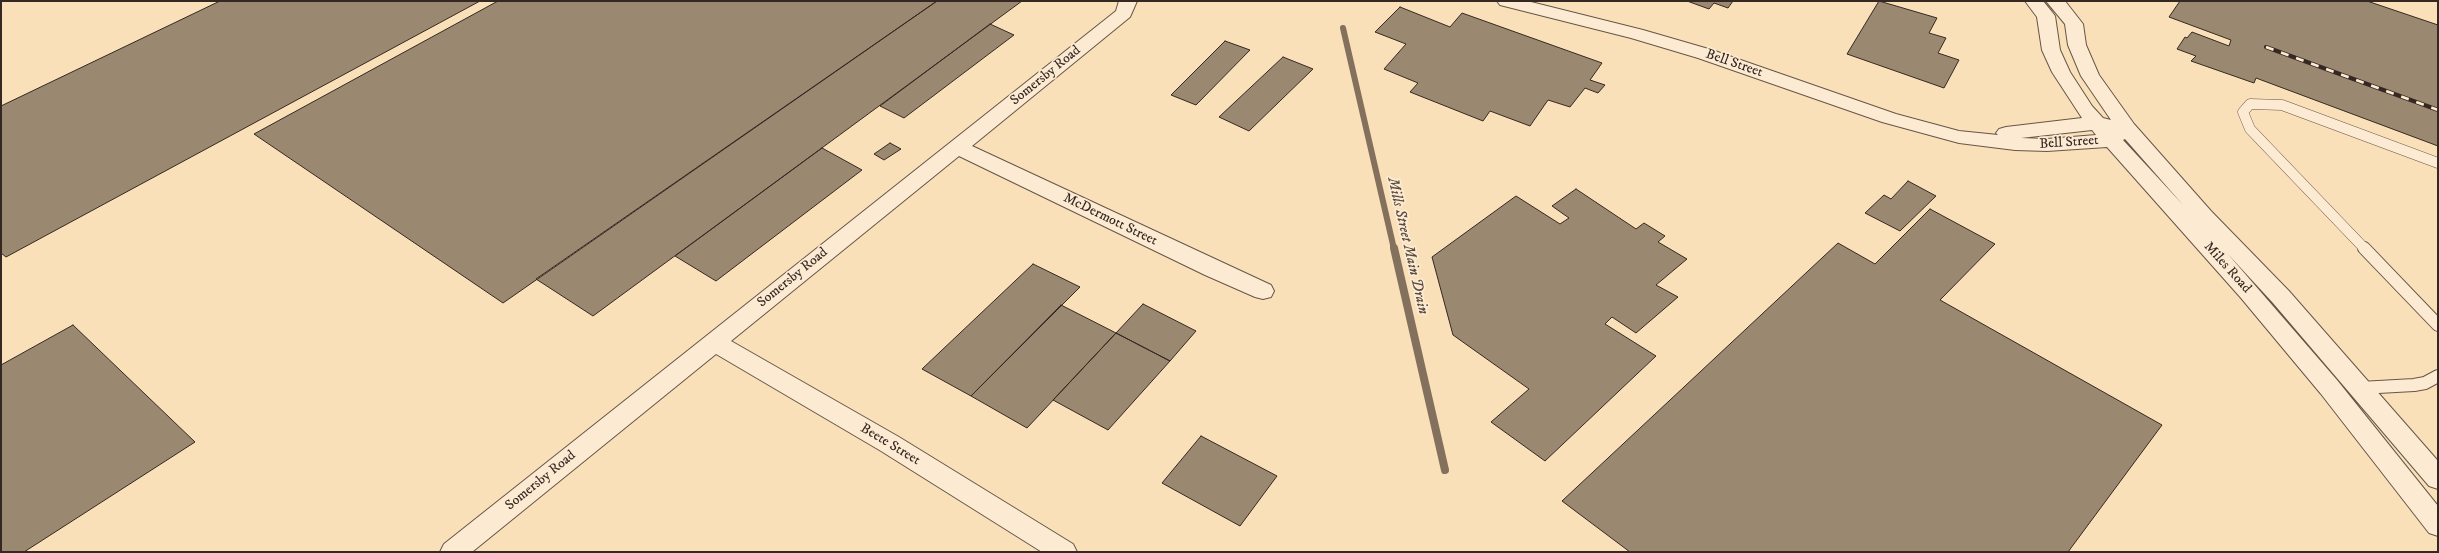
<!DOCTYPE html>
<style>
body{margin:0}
#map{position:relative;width:2439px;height:553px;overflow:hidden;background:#fae0b9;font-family:"IM FELL DW Pica",serif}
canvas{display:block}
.frame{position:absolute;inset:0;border:2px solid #352822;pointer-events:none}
</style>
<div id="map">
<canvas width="2439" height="553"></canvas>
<div class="frame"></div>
</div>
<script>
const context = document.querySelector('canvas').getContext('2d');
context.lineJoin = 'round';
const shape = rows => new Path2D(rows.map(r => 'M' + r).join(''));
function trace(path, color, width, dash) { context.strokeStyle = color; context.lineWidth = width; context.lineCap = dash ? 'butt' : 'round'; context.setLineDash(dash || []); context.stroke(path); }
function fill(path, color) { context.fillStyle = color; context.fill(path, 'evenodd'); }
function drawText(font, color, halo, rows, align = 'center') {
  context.font = font + ' "IM FELL DW Pica",serif'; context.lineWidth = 3.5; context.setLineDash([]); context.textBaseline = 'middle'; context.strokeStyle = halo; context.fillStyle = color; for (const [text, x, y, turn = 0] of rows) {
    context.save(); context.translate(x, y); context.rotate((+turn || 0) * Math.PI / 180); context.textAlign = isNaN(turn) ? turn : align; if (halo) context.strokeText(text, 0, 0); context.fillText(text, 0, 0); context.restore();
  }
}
trace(shape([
 [1343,28,1394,249]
]), '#83715e', 6);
trace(shape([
 [1394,248,1445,470]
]), '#83715e', 8);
const building = shape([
 [220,1,480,1,6,257,1,253,1,106,220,1],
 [498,1,937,1,503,303,254,134,498,1],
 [937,1,1022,1,593,316,536,279,937,1],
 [1687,1,1733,1,1728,8,1714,3,1709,9,1687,1],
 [1879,1,1937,18,1929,33,1946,38,1938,53,1959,60,1944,88,1847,54,1879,1],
 [2180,1,2367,1,2438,25,2438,146,2256,78,2254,83,2191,61,2196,56,2177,49,2185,37,2187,38,2192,32,2229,46,2231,40,2169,17,2180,1],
 [1400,7,1450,27,1462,13,1602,63,1590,80,1605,85,1598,93,1585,88,1570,107,1548,100,1530,126,1490,111,1483,121,1410,92,1418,83,1384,69,1406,44,1375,32,1400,7],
 [990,24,1014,35,904,118,880,106,990,24],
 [1225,41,1250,50,1196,105,1171,95,1225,41],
 [1283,57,1313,69,1249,131,1219,117,1283,57],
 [890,143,901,149,884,160,874,154,890,143],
 [822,148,862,170,716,281,675,256,822,148],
 [1908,181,1936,196,1900,231,1865,213,1884,195,1891,199,1908,181],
 [1576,189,1636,229,1644,223,1665,236,1658,242,1687,259,1656,285,1678,297,1636,333,1612,317,1605,324,1656,356,1545,461,1491,422,1529,389,1453,335,1432,257,1516,196,1560,224,1569,218,1552,206,1576,189],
 [1930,209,1995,244,1940,300,2162,425,2068,552,1630,552,1562,501,1838,243,1875,264,1930,209],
 [1033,264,1080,287,971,396,922,369,1033,264],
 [1143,304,1196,331,1170,361,1116,333,1143,304],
 [1061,305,1116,333,1027,428,971,396,1061,305],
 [73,325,195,442,24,552,1,552,1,365,73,325],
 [1116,333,1170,361,1108,430,1053,400,1116,333],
 [1201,436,1277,476,1240,526,1162,483,1201,436]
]);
fill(building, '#9b8871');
trace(building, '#352822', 1);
const laneFar1 = shape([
 [2365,249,2250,129,2243,112,2250,104,2282,105,2438,163]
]);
const lane = shape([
 [2364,248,2438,325],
 [2360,388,2414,385,2425,383,2438,376]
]);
const street = shape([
 [1119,1,1137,1,1130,17,972,146,1271,285,1274,291,1271,297,1263,299,1255,297,1205,275,959,156,731,341,899,437,1073,544,1077,552,1042,552,881,451,716,354,472,552,440,552,444,544,1116,11,1119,1],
 [1497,1,1527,1,1643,30,1712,50,1896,114,1959,131,1998,135,1996,133,1999,129,2006,127,2082,118,2052,72,2042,50,2037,17,2025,1,2043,1,2052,12,2055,16,2060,50,2070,72,2092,106,2103,118,2111,120,2081,76,2068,45,2065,24,2046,1,2065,1,2083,24,2086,45,2099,75,2134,124,2211,211,2289,291,2438,461,2438,489,2429,486,2273,303,2227,253,2337,380,2438,506,2438,536,2429,533,2321,394,2241,298,2107,147,2047,151,2015,150,1959,143,1882,122,1698,58,1631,38,1500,5,1497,1],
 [2092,130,2096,135,2047,139,2021,138,2092,130],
 [2125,139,2184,206,2123,140,2125,139]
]);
trace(laneFar1, '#665648', 11);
trace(lane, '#665648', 14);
trace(street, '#665648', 2);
trace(laneFar1, '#fcebd2', 10);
trace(lane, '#fcebd2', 12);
fill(street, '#fcebd2');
const rail = shape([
 [2266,47,2438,110]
]);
trace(rail, '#352822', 4);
trace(rail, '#fcebd2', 2.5, [8]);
drawText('14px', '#352822', '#fcebd2', [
 ["Bell Street",1734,64,19],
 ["Somersby Road",1046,76,-39],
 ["Bell Street",2069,143,-4],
 ["McDermott Street",1110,220,26],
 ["Miles Road",2227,268,48],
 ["Somersby Road",793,278,-39],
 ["Beete Street",890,445,31],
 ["Somersby Road",541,481,-39]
]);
drawText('italic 15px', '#5c4c40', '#fcebd2', [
 ["Mills Street Main Drain",1407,246,77]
]);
</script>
